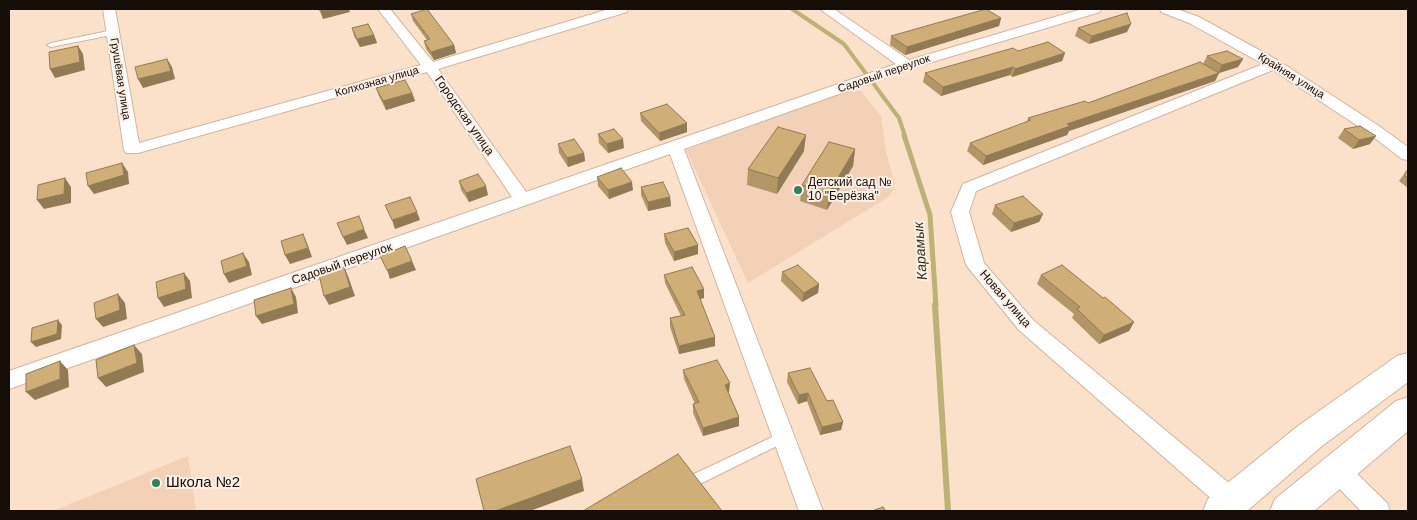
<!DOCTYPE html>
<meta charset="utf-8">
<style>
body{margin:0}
#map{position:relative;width:1417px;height:520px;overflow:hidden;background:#fbe0ca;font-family:Helvetica,sans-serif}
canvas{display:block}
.frame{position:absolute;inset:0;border:10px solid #160d06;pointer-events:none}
</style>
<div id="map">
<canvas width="1417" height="520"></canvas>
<div class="frame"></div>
</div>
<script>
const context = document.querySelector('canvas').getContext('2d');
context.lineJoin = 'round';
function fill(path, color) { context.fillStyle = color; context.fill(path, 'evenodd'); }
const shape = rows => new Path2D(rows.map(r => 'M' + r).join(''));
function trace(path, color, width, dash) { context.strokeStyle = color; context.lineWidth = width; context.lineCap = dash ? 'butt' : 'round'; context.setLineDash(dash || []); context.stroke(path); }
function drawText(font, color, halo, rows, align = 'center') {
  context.font = font + ' Helvetica,sans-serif'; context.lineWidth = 4; context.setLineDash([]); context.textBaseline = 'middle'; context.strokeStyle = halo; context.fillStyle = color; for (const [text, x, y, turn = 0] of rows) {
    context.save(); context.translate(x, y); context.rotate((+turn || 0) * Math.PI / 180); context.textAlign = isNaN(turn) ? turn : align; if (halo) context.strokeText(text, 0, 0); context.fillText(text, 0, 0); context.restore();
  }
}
fill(shape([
 [858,87,881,116,886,153,895,184,890,196,748,283,686,150],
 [188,456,196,511,53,511]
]), '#f3d1b7');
trace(shape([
 [792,9,844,44,899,118,905,136]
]), '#bdb175', 4);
trace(shape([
 [904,135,930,215,936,306]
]), '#bdb175', 5);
trace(shape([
 [935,305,948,511]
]), '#bdb175', 6);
const lane = shape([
 [113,30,116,30,116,34,51,47,47,45,51,43,113,30],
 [783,432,787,433,789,437,787,441,704,482,699,484,694,482,693,478,694,474,783,432]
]);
const street = shape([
 [103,9,115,9,139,143,421,65,378,9,390,9,433,62,609,9,628,9,627,12,438,69,526,192,896,64,820,9,834,9,909,60,1082,9,1101,9,1100,12,912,68,684,149,823,511,799,511,670,154,9,389,9,371,512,197,427,72,138,153,126,153,124,150,103,9],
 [1160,9,1177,9,1199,17,1279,61,1379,126,1408,147,1408,160,1402,159,1367,132,1273,70,976,191,969,212,984,263,1033,320,1241,493,1244,501,1241,509,1235,511,1223,509,1019,330,966,265,951,212,963,184,1263,64,1189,23,1161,12,1160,9],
 [1337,459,1345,462,1387,503,1390,511,1361,511,1329,478,1325,470,1329,462,1337,459]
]);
const secondary = shape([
 [1408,353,1408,382,1322,446,1247,511,1203,511,1208,499,1298,426,1397,356,1408,353],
 [1408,397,1408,431,1314,511,1270,511,1275,499,1396,401,1408,397]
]);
trace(lane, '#d0b5a0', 2);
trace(street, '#d0b5a0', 2);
trace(secondary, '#d0b5a0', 2);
fill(lane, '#fff');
fill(street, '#fff');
fill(secondary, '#fff');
fill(shape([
 [411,14,454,45,456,53,434,60,426,49,424,41,427,40,413,21],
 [1001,18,999,26,905,55,890,45,891,36],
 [352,28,374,35,377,43,360,47,354,36],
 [1078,28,1127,32,1089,44,1075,36],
 [1018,51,1065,53,1062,61,1012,77,1010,75,941,96,923,82,925,73],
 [1207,56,1243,59,1238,67,1219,73,1215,81,1069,131,1067,135,983,165,967,151,970,143,1027,122,1028,118,1088,103,1203,64],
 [376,88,412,93,415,101,386,110,379,96],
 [640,113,687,132,660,141,641,121],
 [1344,129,1370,144,1353,149,1338,138],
 [598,134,624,148,608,153,599,143],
 [558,144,584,153,585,161,568,167,559,153],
 [855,149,853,166,827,210,800,201,802,185],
 [804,151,777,194,747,185,748,169],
 [1408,169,1408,188,1399,181],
 [597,177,633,190,609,199,598,186],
 [459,181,488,195,469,202,461,190],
 [641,187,670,197,671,206,648,211,641,195],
 [995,205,1043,214,1039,222,1011,232,992,214],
 [664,234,698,245,698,254,674,261,665,243],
 [782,272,819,284,818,293,802,302,781,281],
 [664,275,704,289,704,298,700,299,715,346,679,354,670,327,670,318,681,316,665,283],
 [1041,275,1134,322,1129,331,1099,344,1072,318,1074,314,1037,284],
 [683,370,729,392,728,392,739,417,739,426,703,436,693,413,693,404,695,404,684,379],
 [788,373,843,422,841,430,820,435,807,401,798,404,787,382]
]), '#b29667');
fill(shape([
 [328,9,349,9,350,12,323,19,320,11],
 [1001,18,999,26,905,55,907,47],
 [1131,24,1127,32,1089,44,1092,36],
 [374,35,377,43,360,47,357,39],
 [454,45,456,53,434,60,431,52],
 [78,46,83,54,85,70,55,78,50,69],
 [1065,53,1062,61,1012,77,1015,69],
 [167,59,172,67,175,79,143,88,138,79],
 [1243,59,1238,67,1219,73,1215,81,1069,131,1067,135,983,165,986,156,1067,124,1218,73,1222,65],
 [1013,67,1010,75,941,96,943,87],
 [412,93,415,101,386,110,383,101],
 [687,123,687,132,660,141,659,133],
 [806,135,804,151,777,194,778,178],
 [1376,136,1370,144,1353,149,1359,140],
 [623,139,624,148,608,153,607,144],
 [855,149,853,166,827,210,829,193],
 [584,153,585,161,568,167,567,158],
 [122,163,128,172,129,184,94,194,88,186],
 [65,178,71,187,71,203,44,209,37,200],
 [632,182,633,190,609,199,608,190],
 [486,186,488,195,469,202,466,193],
 [670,197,671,206,648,211,648,202],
 [417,212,420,220,395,229,392,220],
 [1043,214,1039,222,1011,232,1014,223],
 [364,229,368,238,347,245,343,237],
 [303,234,307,243,312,257,290,264,285,255],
 [698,245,698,254,674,261,674,252],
 [243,253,249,262,252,275,229,283,224,274],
 [412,261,416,270,390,279,387,270],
 [344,267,348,276,355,296,329,305,324,296],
 [184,273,190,281,192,298,164,307,158,298],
 [819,284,818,293,802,302,804,293],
 [291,288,296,297,298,313,262,324,256,316],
 [704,289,704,298,697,300,697,291],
 [118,294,125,303,127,319,103,327,96,319],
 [58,320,62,325,61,339,36,347,31,342],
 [1134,322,1129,331,1099,344,1104,335],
 [715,337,715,346,679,354,679,346],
 [134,345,142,354,144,372,106,387,98,378],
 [60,361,68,370,69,387,35,400,26,392],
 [730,383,729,392,725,393,725,385],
 [808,393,807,401,798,404,799,395],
 [739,417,739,426,703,436,703,428],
 [843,422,841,430,820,435,822,427],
 [582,479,584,491,530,511,495,511]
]), '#917a54');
const building = shape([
 [319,9,328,9,320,11,319,9],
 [427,9,454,45,431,52,429,49,424,41,430,39,411,14,427,9],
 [986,9,1001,18,907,47,891,36,986,9],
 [1127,13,1131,24,1092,36,1078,28,1127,13],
 [368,24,374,35,357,39,352,28,368,24],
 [1048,42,1065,53,1015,69,1013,67,943,87,925,73,1013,48,1018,51,1048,42],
 [78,46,80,62,50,69,49,52,78,46],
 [1227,51,1243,59,1222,65,1207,56,1227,51],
 [167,59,171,71,138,79,135,67,167,59],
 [1200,62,1219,73,1067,124,1070,126,986,156,970,143,1031,120,1028,118,1085,101,1088,103,1200,62],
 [405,80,412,93,383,101,376,88,405,80],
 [667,104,687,123,659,133,640,113,667,104],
 [1360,126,1376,136,1359,140,1344,129,1360,126],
 [778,127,806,135,778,178,748,169,778,127],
 [614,129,623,139,607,144,598,134,614,129],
 [574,139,584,153,567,158,558,144,574,139],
 [829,142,855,149,829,193,802,185,829,142],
 [122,163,124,175,88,186,86,173,122,163],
 [621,168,632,182,608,190,597,177,621,168],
 [1408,169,1408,178,1404,175,1408,169],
 [478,174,486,186,466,193,459,181,478,174],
 [65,178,64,194,37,200,38,185,65,178],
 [663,182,670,197,648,202,641,187,663,182],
 [1023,196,1043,214,1014,223,995,205,1023,196],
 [410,197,417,212,392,220,385,205,410,197],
 [359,216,364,229,343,237,337,223,359,216],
 [688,228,698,245,674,252,664,234,688,228],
 [303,234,308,248,285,255,281,241,303,234],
 [405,246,412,261,387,270,380,256,405,246],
 [243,253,247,266,224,274,221,261,243,253],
 [798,265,819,284,804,293,782,272,798,265],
 [1062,265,1103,298,1105,297,1134,322,1104,335,1077,309,1080,307,1041,275,1062,265],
 [344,267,350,287,324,296,319,275,344,267],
 [692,267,704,289,697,291,715,337,679,346,670,318,685,315,664,275,692,267],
 [184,273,186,289,158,298,156,282,184,273],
 [291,288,294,304,256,316,254,300,291,288],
 [118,294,120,310,96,319,94,303,118,294],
 [58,320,57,334,31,342,32,328,58,320],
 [134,345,137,363,98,378,96,360,134,345],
 [717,360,730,383,725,385,739,417,703,428,693,404,699,402,683,370,717,360],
 [60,361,60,379,26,392,26,374,60,361],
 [810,368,827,401,833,400,843,422,822,427,808,393,799,395,788,373,810,368],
 [570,446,582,479,495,511,484,511,476,479,570,446],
 [678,454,722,511,583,511,678,454],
 [883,507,886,511,872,511,883,507]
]);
fill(building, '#cfae78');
trace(building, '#917a54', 1);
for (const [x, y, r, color] of [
 [798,190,5,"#2e8255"],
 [156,483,5,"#2e8255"]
]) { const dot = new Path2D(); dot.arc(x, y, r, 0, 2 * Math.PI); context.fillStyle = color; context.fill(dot); trace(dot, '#fcf0e8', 2); }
drawText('11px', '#160d06', '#fcf0e8', [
 ["Садовый переулок",884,74,-19],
 ["Крайняя улица",1291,76,32],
 ["Грушёвая улица",120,79,81],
 ["Колхозная улица",377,82,-16]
]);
drawText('12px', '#160d06', '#fcf0e8', [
 ["Городская улица",464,116,55],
 ["Садовый переулок",342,264,-19],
 ["Новая улица",1005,299,49]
]);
drawText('12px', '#160d06', '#fcf0e8', [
 ["Детский сад №",808,183],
 ["10 \"Берёзка\"",808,197]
], 'left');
drawText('italic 14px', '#312c10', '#fcf0e8', [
 ["Карамык",921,251,-94]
]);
drawText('15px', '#160d06', '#fcf0e8', [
 ["Школа №2",166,483]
], 'left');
</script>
